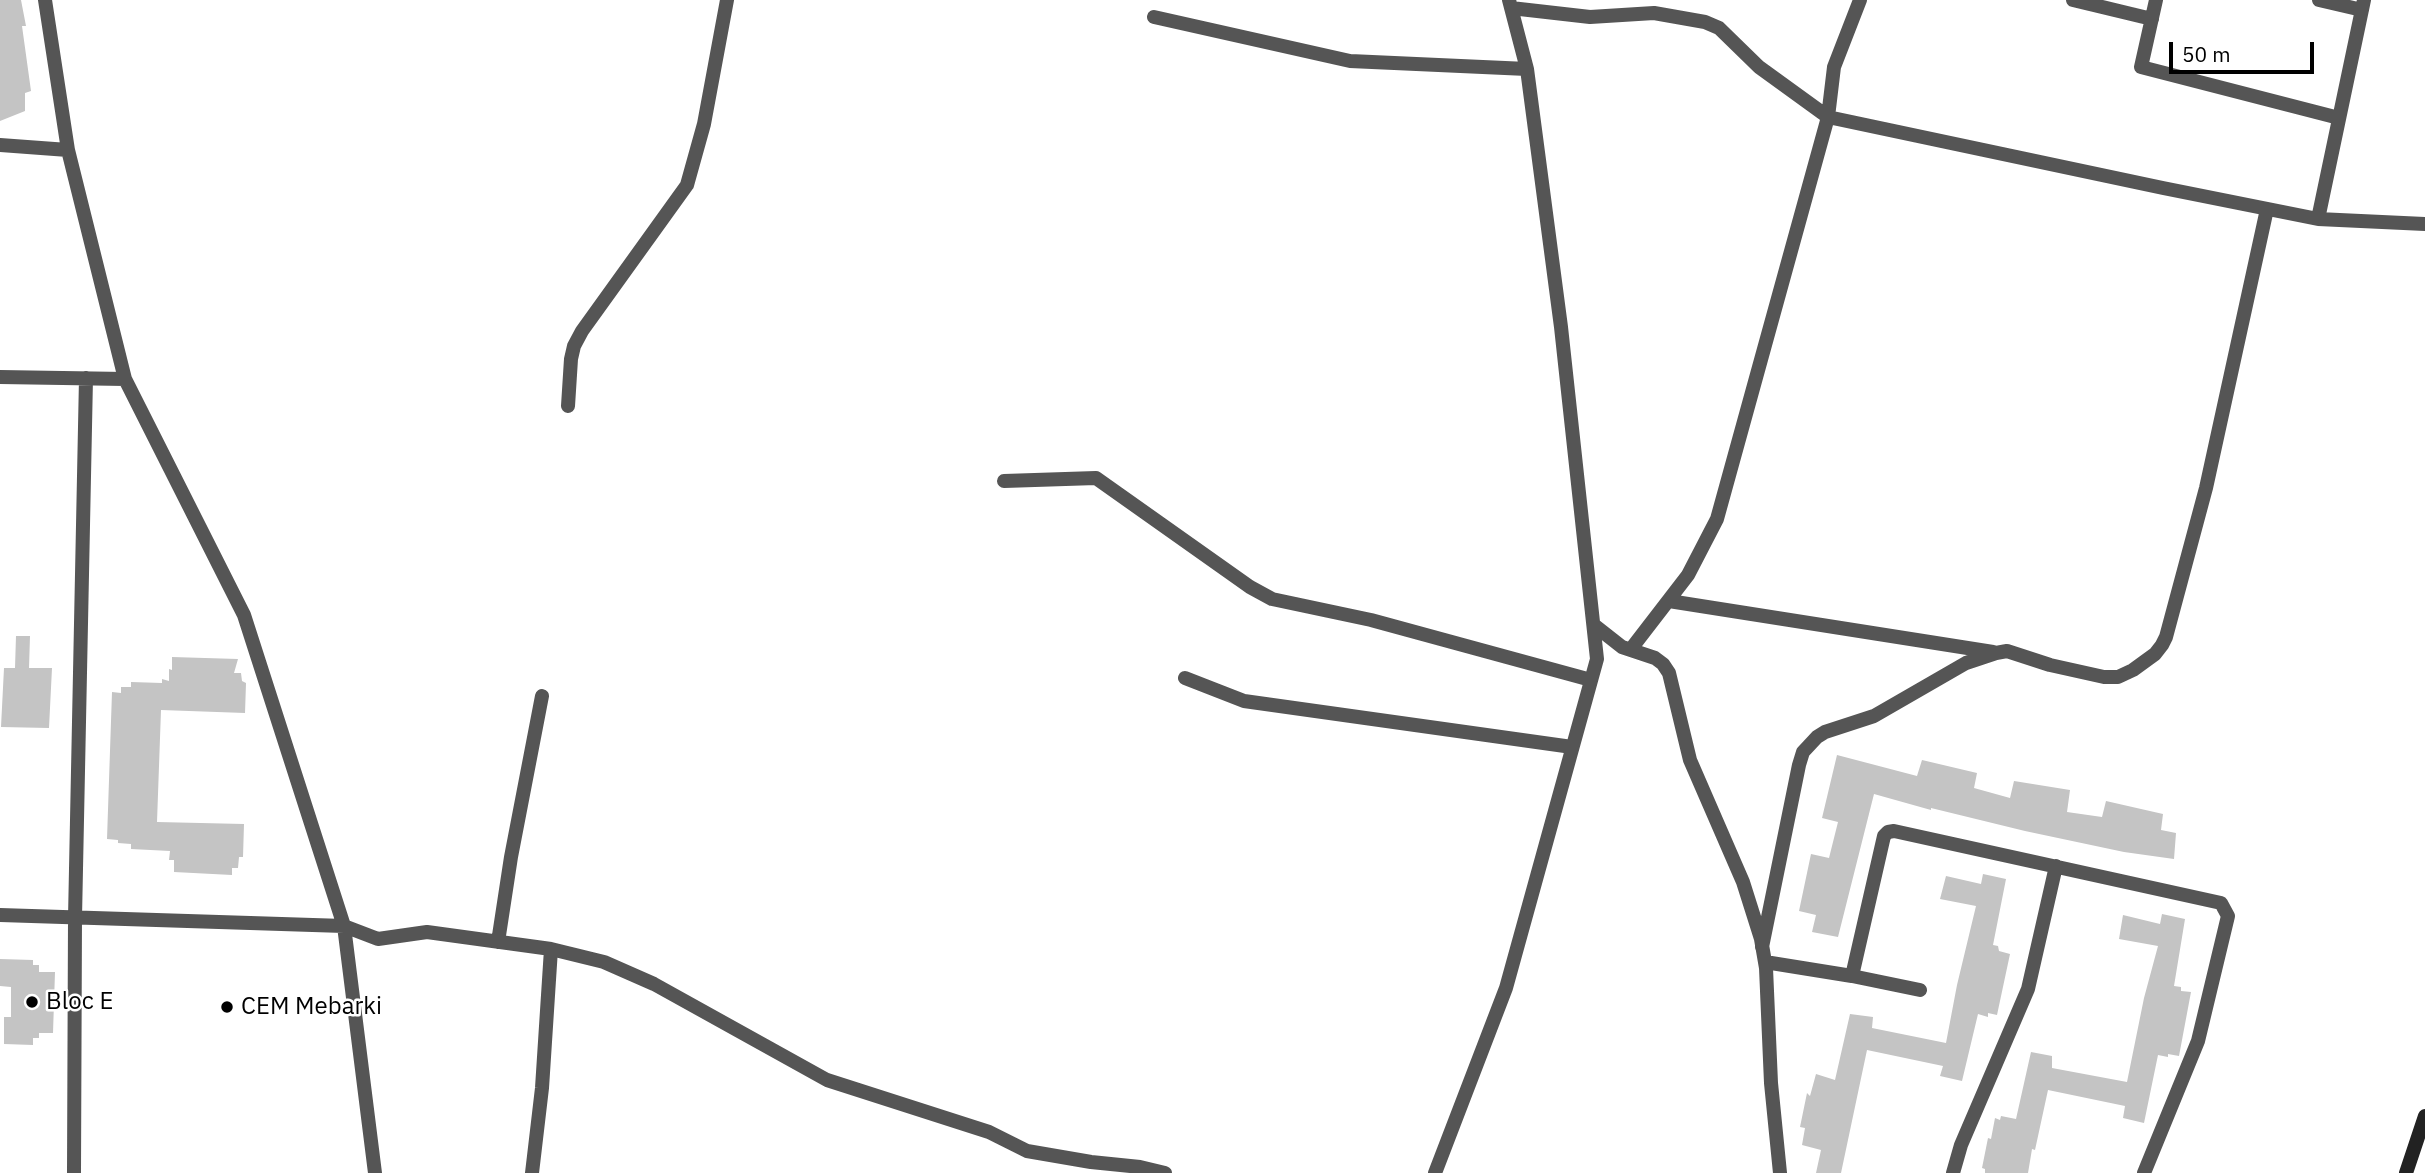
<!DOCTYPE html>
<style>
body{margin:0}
#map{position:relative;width:2425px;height:1173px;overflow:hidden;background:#fff;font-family:"IBM Plex Sans",sans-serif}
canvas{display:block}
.scale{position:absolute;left:2169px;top:42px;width:145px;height:32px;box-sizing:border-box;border:4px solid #000;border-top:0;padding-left:9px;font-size:21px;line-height:24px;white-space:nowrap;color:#000;-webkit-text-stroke:5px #fff;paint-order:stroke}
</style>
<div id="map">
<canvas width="2425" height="1173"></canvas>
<div class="scale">50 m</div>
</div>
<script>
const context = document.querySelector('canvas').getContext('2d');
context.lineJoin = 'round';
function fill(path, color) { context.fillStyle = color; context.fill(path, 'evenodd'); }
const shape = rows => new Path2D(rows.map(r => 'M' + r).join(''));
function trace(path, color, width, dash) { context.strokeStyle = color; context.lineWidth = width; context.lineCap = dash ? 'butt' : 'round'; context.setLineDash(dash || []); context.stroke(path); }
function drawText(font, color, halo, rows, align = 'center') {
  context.font = font + ' "IBM Plex Sans",sans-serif'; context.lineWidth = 5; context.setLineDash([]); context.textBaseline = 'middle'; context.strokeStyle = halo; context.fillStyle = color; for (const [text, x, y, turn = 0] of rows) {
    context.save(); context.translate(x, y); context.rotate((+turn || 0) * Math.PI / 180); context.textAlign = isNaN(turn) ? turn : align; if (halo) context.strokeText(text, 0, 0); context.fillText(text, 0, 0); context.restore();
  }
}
fill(shape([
 [0,0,21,0,26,26,22,26,31,91,25,93,25,111,0,121],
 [16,636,30,636,29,668,52,668,49,728,1,727,4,668,15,668],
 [172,657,238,659,234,673,241,673,242,681,246,683,245,713,161,710,157,822,244,824,243,857,239,857,238,868,232,868,232,875,174,872,174,860,169,860,170,851,131,849,131,844,118,843,118,840,107,839,112,692,121,693,121,687,131,687,131,682,162,683,162,679,169,681,169,669,172,670],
 [1837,755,1917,776,1922,760,1977,773,1974,788,2010,798,2014,781,2070,790,2067,812,2102,817,2106,801,2163,814,2161,830,2176,833,2174,859,2124,852,2025,831,1931,808,1931,810,1874,794,1838,937,1812,932,1816,915,1799,911,1811,854,1829,858,1838,822,1822,818],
 [1983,874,2006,879,1993,945,1998,946,1999,951,2010,954,1997,1015,1988,1013,1988,1017,1978,1014,1962,1081,1940,1076,1943,1066,1867,1050,1841,1173,1816,1173,1821,1150,1802,1145,1805,1128,1800,1127,1807,1093,1810,1096,1816,1074,1835,1080,1850,1014,1873,1017,1872,1028,1946,1043,1957,985,1976,906,1940,899,1946,876,1981,884],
 [2162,914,2185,919,2174,986,2181,987,2181,991,2191,992,2179,1056,2168,1054,2168,1057,2158,1055,2144,1123,2123,1118,2125,1106,2048,1090,2035,1150,2032,1149,2028,1173,1985,1173,1985,1169,1982,1168,1988,1138,1991,1139,1995,1118,2000,1120,2001,1116,2016,1119,2031,1052,2052,1056,2052,1068,2127,1082,2144,998,2158,946,2119,939,2123,915,2160,924],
 [0,959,33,960,33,965,39,965,39,972,55,972,53,1033,39,1033,39,1038,33,1038,33,1045,4,1044,4,1017,11,1017,11,987,0,986]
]), '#c4c4c4');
trace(shape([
 [45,0,68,150,125,379,244,615,344,926,375,1173],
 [2073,0,2152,19],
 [2156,0,2141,67,2339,118],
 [2319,0,2362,10],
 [1511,8,1590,17,1654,13,1705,22,1719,28,1759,67,1828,117,2163,188,2318,219,2425,224],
 [1154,17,1350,61,1527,69],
 [0,145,68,150],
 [2318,219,2364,0],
 [0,377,125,379],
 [568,406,571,359,574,346,582,331,687,185,704,124,727,0],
 [1004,481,1096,478,1250,587,1272,599,1371,620,1591,680],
 [1669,601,1993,652],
 [1594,625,1622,647,1655,658,1663,664,1669,673,1690,760,1743,882,1761,939,1766,968,1771,1083,1780,1173],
 [1631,649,1688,575,1717,519,1828,117,1834,67,1860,0],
 [1185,678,1244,701,1572,747],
 [0,915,344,926,378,939,427,932,551,949,604,962,654,984,827,1080,989,1132,1027,1151,1091,1162,1140,1167,1165,1173],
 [498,942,511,857,542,696],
 [1762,947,1799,765,1803,752,1817,737,1825,732,1874,716,1966,663,1996,653,2007,651,2050,665,2104,677,2118,677,2133,670,2155,654,2162,645,2166,637,2206,488,2267,209],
 [1765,962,1852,976,1884,836,1888,832,1894,831,2221,903,2228,916,2198,1041,2144,1173],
 [1852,976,1920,990],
 [74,1173,75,918,86,378],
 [532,1173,542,1088,551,949],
 [1435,1173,1506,988,1597,659,1561,327,1527,69,1509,0],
 [1953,1173,1961,1145,2028,989,2056,866]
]), '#555', 14);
trace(shape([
 [2406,1173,2425,1116]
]), '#222', 14);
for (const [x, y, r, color] of [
 [32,1002,7,"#000"],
 [227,1007,7,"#000"]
]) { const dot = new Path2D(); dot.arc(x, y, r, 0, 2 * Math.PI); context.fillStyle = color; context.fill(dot); trace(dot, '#fff', 2.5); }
drawText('24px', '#000', '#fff', [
 ["Bloc E",46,1002],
 ["CEM Mebarki",241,1007]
], 'left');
</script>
